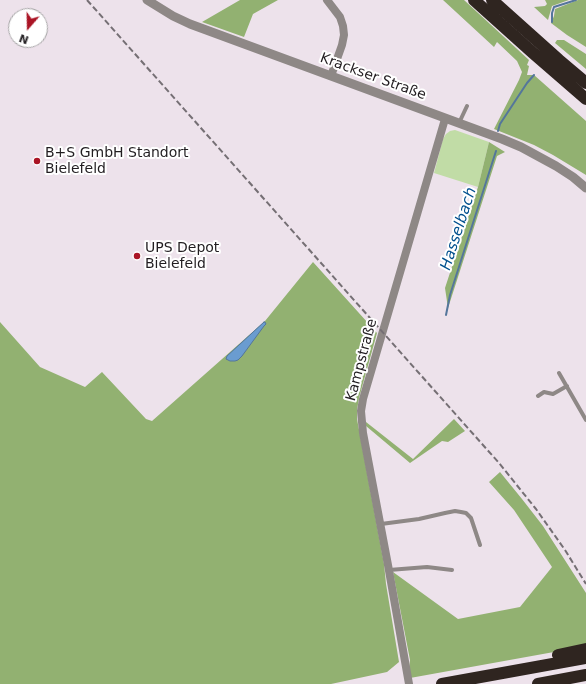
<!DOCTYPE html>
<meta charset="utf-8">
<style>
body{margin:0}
#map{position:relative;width:586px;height:684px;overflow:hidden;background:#ede2eb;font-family:"DejaVu Sans",sans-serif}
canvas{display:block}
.north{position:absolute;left:8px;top:8px;width:40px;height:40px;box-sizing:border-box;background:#fff;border:1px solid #a6a5a6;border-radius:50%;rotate:200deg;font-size:11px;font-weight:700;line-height:16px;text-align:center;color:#211d20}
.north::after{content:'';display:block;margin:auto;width:14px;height:18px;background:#aa1425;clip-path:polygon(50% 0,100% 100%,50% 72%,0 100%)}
</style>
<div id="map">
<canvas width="586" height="684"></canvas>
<div class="north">N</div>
</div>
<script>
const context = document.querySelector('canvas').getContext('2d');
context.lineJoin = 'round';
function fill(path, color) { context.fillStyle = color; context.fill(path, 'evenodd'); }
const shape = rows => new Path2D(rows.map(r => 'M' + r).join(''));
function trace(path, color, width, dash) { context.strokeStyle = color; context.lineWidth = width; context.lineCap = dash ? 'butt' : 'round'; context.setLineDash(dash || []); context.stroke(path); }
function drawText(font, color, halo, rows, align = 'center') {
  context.font = font + ' "DejaVu Sans",sans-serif'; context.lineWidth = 4; context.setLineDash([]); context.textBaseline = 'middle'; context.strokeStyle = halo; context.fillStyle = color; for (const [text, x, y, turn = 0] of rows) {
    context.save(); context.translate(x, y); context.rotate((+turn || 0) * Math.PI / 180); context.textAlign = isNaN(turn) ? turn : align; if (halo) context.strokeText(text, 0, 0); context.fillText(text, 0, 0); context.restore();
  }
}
fill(shape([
 [455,130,489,142,478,187,434,173,443,139,446,134,450,131]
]), '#c1dca6');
fill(shape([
 [240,0,278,0,253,14,244,37,202,22],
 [443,0,464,0,529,60,527,65,529,66,527,75,534,75,586,121,586,175,553,155,534,145,494,129,519,80,522,72,517,61,497,42,494,47],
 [545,0,569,0,552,6,548,20,534,7,545,6,547,4],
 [578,0,586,0,586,47,567,35,551,23,554,16,555,9],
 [557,40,564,40,586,54,586,69,555,43],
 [489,142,505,152,497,156,448,308,445,288,478,187],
 [313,262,377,333,359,398,357,410,357,419,384,564,386,584,399,662,387,672,331,684,0,684,0,322,40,367,85,387,102,372,146,419,152,421,265,321],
 [454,419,465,431,448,442,442,441,410,463,366,426,366,422,413,459],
 [500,472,522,499,543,526,586,593,586,645,565,650,410,678,409,670,410,660,393,572,458,619,520,607,552,567,514,510,489,482]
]), '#92b171');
const water = shape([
 [264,322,265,322,266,324,264,326,242,356,238,360,235,361,230,361,226,359,227,356,264,322]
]);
fill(water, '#6a9cd0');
trace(water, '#54769b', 1);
trace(shape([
 [552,22,552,13,554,7,576,0],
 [498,131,500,124,527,83,534,75],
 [446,315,450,295,496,151]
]), '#54769b', 2);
trace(shape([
 [459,123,467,106],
 [559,373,586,420],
 [538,396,544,392,553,394,567,386],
 [381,524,419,519,445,513,455,511,461,512,466,513,471,518,480,545],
 [389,570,427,567,452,570]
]), '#8e8886', 4);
trace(shape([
 [327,0,340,17,343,26,344,35,342,45,331,76],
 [409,684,388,565,363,433,361,411,363,399,445,119]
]), '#8e8886', 8);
trace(shape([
 [147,0,173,16,190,24,502,139,521,147,556,166,573,177,586,188]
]), '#8e8886', 9);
trace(shape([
 [474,0,533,53,586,99],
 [492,0,559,60,586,83],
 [558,655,586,649],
 [442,684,586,658],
 [538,684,586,675]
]), '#2f2520', 12);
trace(shape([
 [87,0,499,463,536,509,565,550,586,584]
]), '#756f74', 2, [6, 3]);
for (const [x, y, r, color] of [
 [37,161,4,"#aa1425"],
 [137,256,4,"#aa1425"]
]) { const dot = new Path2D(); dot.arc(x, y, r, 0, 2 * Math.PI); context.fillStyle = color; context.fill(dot); trace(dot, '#fff', 1.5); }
drawText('14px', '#211d20', '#fff', [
 ["Krackser Straße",373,77,20],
 ["Kampstraße",362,360,-75]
]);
drawText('14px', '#211d20', '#fff', [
 ["B+S GmbH Standort",45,153],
 ["Bielefeld",45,169],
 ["UPS Depot",145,248],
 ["Bielefeld",145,264]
], 'left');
drawText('italic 15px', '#004f8e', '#fff', [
 ["Hasselbach",459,229,-72]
]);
</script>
